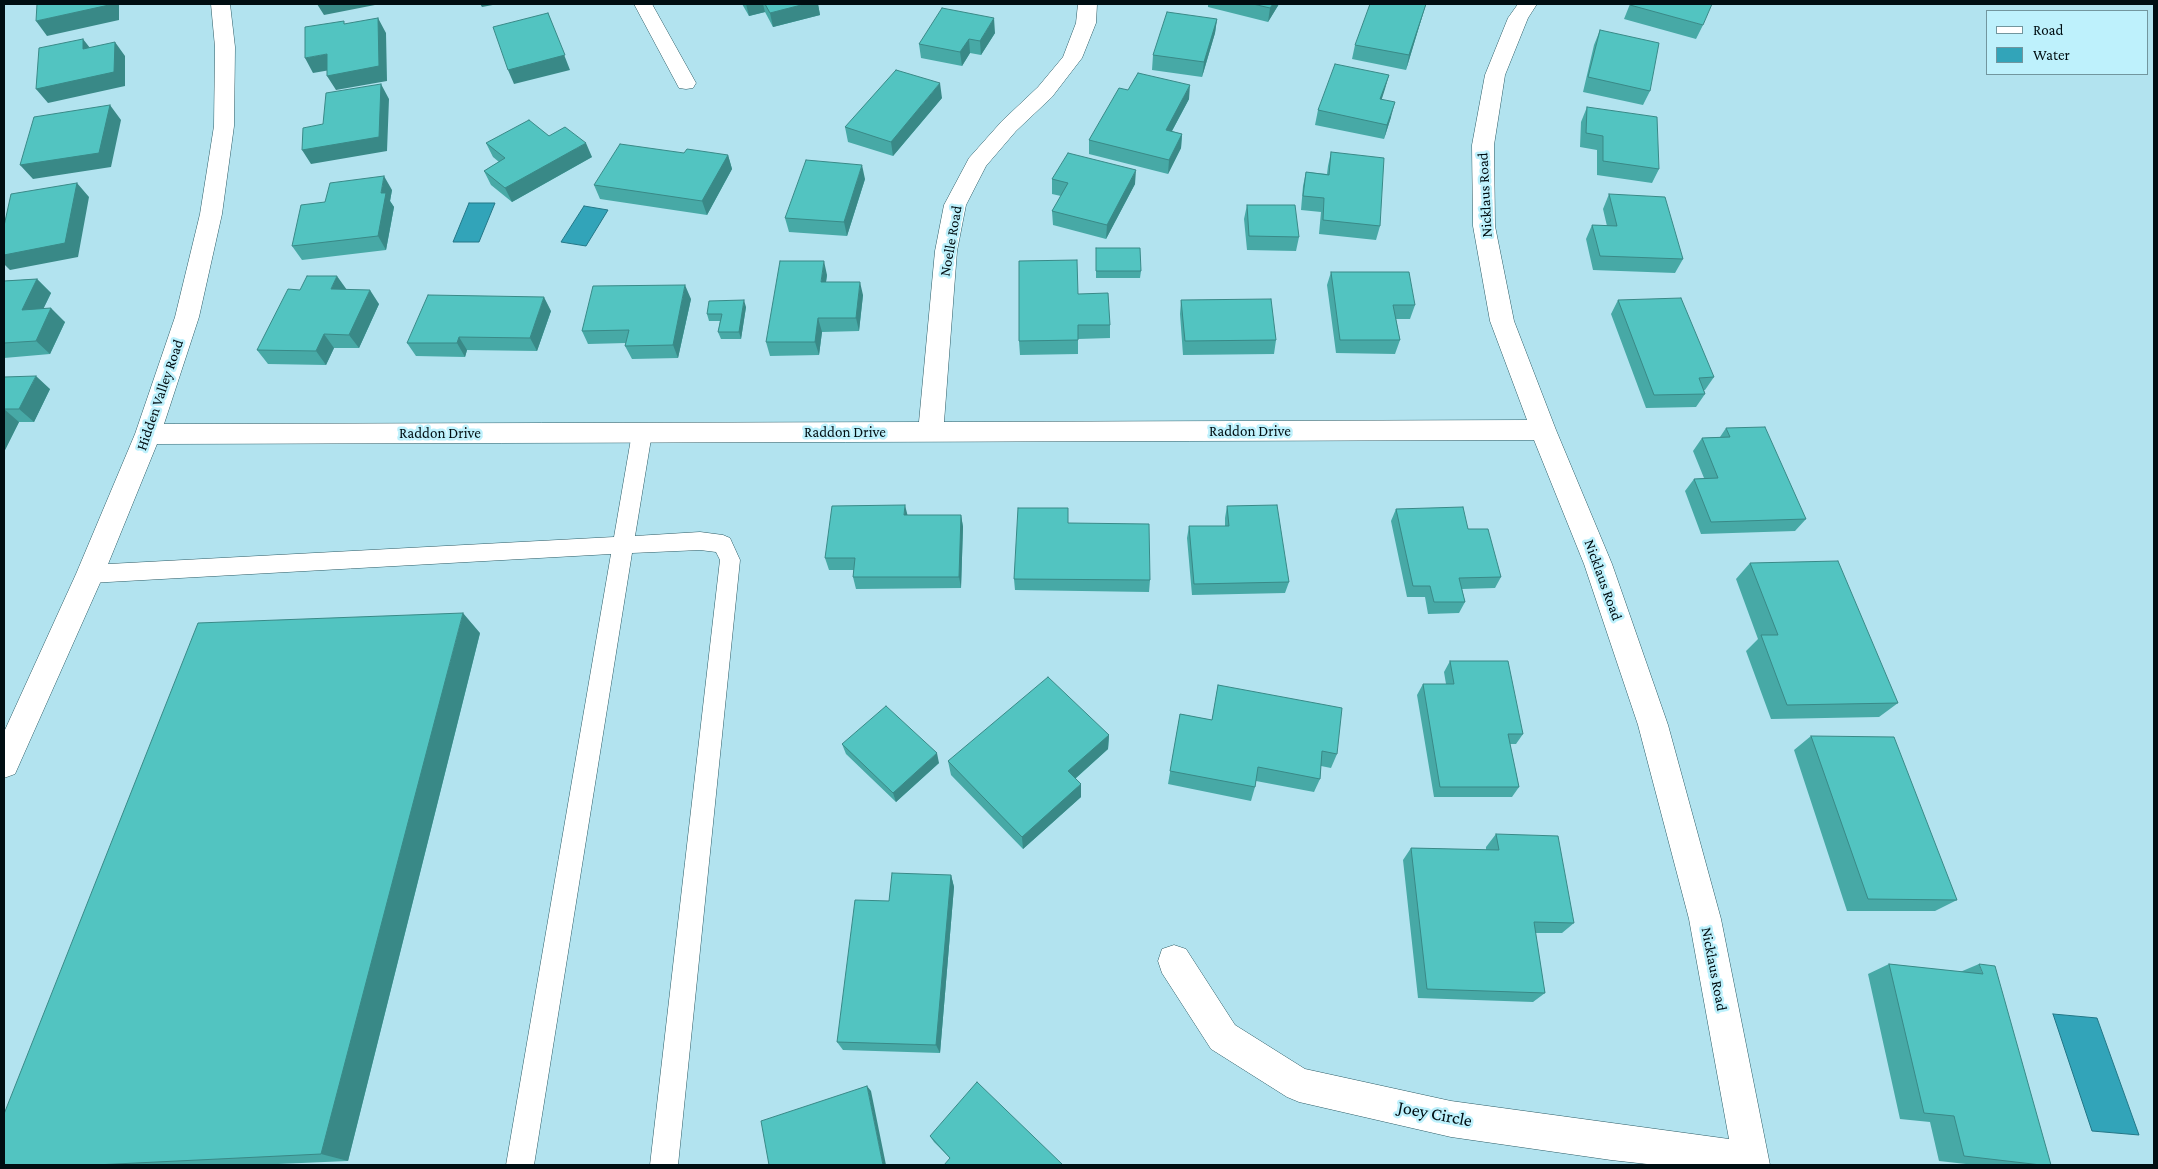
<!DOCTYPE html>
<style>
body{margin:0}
#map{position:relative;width:2158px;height:1169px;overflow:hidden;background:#b2e3ef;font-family:"Crimson Pro",serif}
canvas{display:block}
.frame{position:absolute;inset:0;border:5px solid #000e12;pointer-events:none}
.legend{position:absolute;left:1986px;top:10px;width:162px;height:65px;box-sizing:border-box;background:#bef1fc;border:1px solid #72969e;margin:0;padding:6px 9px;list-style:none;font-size:15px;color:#000e12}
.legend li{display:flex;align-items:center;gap:10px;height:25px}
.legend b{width:25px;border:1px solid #72969e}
</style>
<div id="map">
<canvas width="2158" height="1169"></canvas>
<div class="frame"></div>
<ul class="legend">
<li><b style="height:6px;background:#fff"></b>Road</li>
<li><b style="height:14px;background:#32a4b9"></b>Water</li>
</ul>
</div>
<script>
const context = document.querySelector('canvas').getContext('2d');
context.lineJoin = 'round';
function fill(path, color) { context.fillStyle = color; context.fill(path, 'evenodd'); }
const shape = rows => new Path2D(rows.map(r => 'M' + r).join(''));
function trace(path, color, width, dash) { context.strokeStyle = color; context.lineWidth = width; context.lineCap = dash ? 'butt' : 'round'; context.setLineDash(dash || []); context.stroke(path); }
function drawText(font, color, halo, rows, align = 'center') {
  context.font = font + ' "Crimson Pro",serif'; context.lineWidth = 5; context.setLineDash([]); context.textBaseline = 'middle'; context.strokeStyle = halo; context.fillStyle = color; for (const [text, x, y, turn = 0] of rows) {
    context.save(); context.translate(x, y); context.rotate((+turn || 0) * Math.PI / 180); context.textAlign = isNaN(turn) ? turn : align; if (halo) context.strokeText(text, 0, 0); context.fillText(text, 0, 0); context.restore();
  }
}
const water = shape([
 [469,203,495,203,479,242,453,242,469,203],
 [584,206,608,210,586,246,561,242,584,206],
 [2053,1014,2097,1018,2139,1135,2092,1131,2053,1014]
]);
fill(water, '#32a4b9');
trace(water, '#237787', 1);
const service = shape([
 [642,425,649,428,652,433,635,536,700,532,723,535,730,538,740,560,678,1165,650,1165,720,560,716,552,700,550,632,553,534,1165,506,1165,611,554,90,583,83,580,79,574,83,568,90,565,614,537,632,433,635,428,642,425]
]);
const minor = shape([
 [211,4,230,4,235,47,234,126,222,214,199,317,164,424,919,422,935,251,944,205,969,158,1002,121,1038,87,1063,57,1076,23,1078,4,1097,4,1096,23,1082,58,1052,97,1016,131,986,166,966,205,957,251,944,422,1527,420,1490,321,1473,226,1472,145,1485,75,1508,18,1518,4,1537,4,1528,18,1505,75,1494,145,1495,226,1514,321,1556,430,1612,564,1668,725,1721,919,1770,1165,1656,1165,1611,1160,1451,1137,1299,1102,1287,1097,1211,1049,1162,973,1158,961,1162,949,1174,945,1186,949,1235,1025,1305,1069,1451,1101,1729,1139,1689,919,1638,725,1584,564,1534,440,157,444,104,574,15,774,4,778,4,732,76,574,135,434,175,317,200,214,214,126,215,47,211,4],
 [634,4,652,4,696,83,693,88,686,89,679,88,634,4]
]);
trace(service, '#2d5c66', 1);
trace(minor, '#2d5c66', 1);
fill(service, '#fff');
fill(minor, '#fff');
fill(shape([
 [742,4,818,4,820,15,773,27,765,12,749,16],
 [1208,4,1279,4,1268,22,1208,7],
 [1426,4,1406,70,1352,59,1355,45],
 [1630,4,1703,25,1696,39,1624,19],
 [1217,19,1215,33,1202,77,1152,70,1153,55],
 [1600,30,1650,91,1643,105,1583,92,1594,45],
 [995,33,981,55,970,53,962,66,921,58,919,44],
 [1389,75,1381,100,1391,117,1384,139,1315,125,1318,110],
 [1128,90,1189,99,1172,131,1182,134,1181,148,1168,174,1089,154,1089,140],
 [942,98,893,156,848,142,845,127],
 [1587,107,1659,169,1652,183,1597,175,1597,150,1580,147,1581,122],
 [549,136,592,157,512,202,491,185,484,171,499,162,493,157,486,143],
 [1331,152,1380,226,1376,240,1319,234,1321,212,1301,210,1303,186,1306,172,1327,174,1328,166],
 [684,153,728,155,732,169,707,215,600,199,594,185],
 [865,179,847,236,789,232,785,218],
 [1052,179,1135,184,1106,239,1053,225,1052,211,1061,196,1052,194],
 [392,190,390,201,394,207,386,250,302,260,292,246,325,202],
 [1609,194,1683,259,1675,273,1593,270,1586,239,1592,225,1607,226,1603,209],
 [1247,205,1299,237,1296,251,1247,250,1244,219],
 [1096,248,1141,271,1140,278,1096,278],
 [1331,272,1415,305,1410,319,1396,319,1400,340,1395,354,1336,353,1327,285],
 [827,275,826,282,863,295,859,331,822,332,819,355,770,356,766,342],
 [37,279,51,293,43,309,65,322,50,354,4,358,4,281],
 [300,290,347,290,379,304,359,348,334,348,326,365,268,364,257,350],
 [1078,294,1110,325,1110,338,1078,339,1078,354,1020,355,1019,341],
 [691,299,678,358,632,359,625,346,626,343,588,344,582,331],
 [1181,300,1276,340,1274,354,1183,355,1180,314],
 [1618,300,1714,377,1705,390,1704,390,1705,394,1696,407,1646,408,1611,314],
 [746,307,741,339,721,339,718,332,720,321,709,321,707,314],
 [551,311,537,351,467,350,465,357,416,356,407,343],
 [4,377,50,389,34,422,19,422,4,452],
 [1726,428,1806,519,1795,531,1701,534,1685,491,1694,479,1704,478,1693,451,1702,438,1720,437],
 [1227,506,1289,582,1285,593,1192,595,1187,538,1189,526,1225,526,1225,518],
 [1396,509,1468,529,1501,577,1495,588,1462,589,1465,602,1459,613,1428,614,1425,597,1407,597,1391,521],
 [908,515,961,515,963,527,961,588,856,589,853,577,854,570,829,570,825,558],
 [1068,523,1150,580,1149,592,1015,590,1014,579],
 [1750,563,1898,703,1879,717,1771,719,1746,651,1758,639,1736,579],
 [480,633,348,1161,255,1165,4,1165],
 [1450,661,1523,734,1516,744,1510,744,1519,787,1512,797,1434,797,1417,695,1423,684,1446,684,1444,672],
 [1218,685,1337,754,1331,768,1321,766,1320,779,1314,792,1256,781,1255,787,1251,801,1168,784,1180,714,1212,720],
 [1109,735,1108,749,1075,779,1081,797,1023,849,951,775,948,761],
 [1811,736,1957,900,1935,911,1847,911,1794,750],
 [842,744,939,763,896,802,846,754],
 [1496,834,1574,923,1562,933,1535,933,1545,993,1533,1002,1418,998,1403,860,1411,848,1486,850,1486,847],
 [951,875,954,887,940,1053,843,1050,837,1042,889,901],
 [1889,964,1960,972,1979,964,2051,1165,1975,1165,1939,1161,1930,1122,1900,1119,1868,974],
 [930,1136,1063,1165,950,1158,934,1142]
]), '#47a9a6');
fill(shape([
 [109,4,119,4,119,20,47,36,36,21],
 [317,4,380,4,324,15],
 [480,4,498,4,482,7],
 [746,4,763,4,765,12,749,16],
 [805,4,818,4,820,15,773,27,770,13],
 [1273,4,1279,4,1268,22,1270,8],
 [1426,4,1422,17,1406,70,1409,55],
 [548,13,570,70,514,84,508,70],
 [378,18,386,33,387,81,336,90,327,76],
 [994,18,995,33,981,55,980,41],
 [1217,19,1215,33,1202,77,1204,62],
 [83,39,94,53,83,49],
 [969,39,970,53,962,66,960,52],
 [115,42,125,56,125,86,48,103,36,89],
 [327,54,336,69,313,73,305,58],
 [1389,75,1385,89,1377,114,1380,99],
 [940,83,942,98,893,156,891,142],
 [381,84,389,99,387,151,311,164,302,150],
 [1190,85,1189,99,1165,144,1166,130],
 [1395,102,1391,117,1384,139,1387,125],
 [110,105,121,120,111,167,33,179,20,165],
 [1182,134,1181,148,1168,174,1169,160],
 [586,143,592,157,512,202,505,188],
 [728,155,732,169,707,215,702,201],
 [862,165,865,179,847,236,844,222],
 [1136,170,1135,184,1106,239,1107,225],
 [384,176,392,190,390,201,394,207,386,250,378,236,381,193],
 [77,183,89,197,78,257,10,270,4,264,4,255],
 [824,261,827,275,824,295,821,282],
 [337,276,347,290,331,289],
 [37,279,51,293,36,324,22,310],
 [860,282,863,295,859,331,856,318],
 [685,285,691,299,678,358,673,345],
 [370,290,379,304,359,348,349,335],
 [544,297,551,311,537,351,530,338],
 [744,300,746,307,741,339,739,332],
 [51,308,65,322,50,354,36,341],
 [818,318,822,332,819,355,815,342],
 [324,334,334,348,326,365,316,351],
 [459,337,467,350,465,357,457,343],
 [36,376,50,389,34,422,19,409],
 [4,409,19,422,4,452],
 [905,505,908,517,904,515],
 [961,515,963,527,961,588,959,577],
 [463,613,480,633,348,1161,321,1154],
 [1109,735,1108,749,1068,785,1068,771],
 [937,753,939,763,896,802,893,793],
 [1081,784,1081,797,1023,849,1022,837],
 [951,875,954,887,940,1053,936,1045],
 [867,1086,871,1091,886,1165,883,1165]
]), '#398987');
const building = shape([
 [37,4,109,4,109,5,36,21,37,4],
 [765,4,805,4,770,13,765,4],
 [1253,4,1273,4,1270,8,1253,4],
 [1370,4,1426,4,1409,55,1355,45,1370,4],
 [1630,4,1712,4,1703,25,1630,5,1630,4],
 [942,8,994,18,980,41,969,39,960,52,919,44,942,8],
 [1167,12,1217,19,1204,62,1153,55,1167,12],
 [548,13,565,55,508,70,493,27,548,13],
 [378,18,379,66,327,76,327,54,305,58,305,27,344,21,344,24,378,18],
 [1600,30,1659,43,1650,91,1588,77,1600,30],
 [83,39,83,49,115,42,114,72,36,89,39,48,83,39],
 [1335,64,1389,75,1380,99,1395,102,1387,125,1318,110,1335,64],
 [896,70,940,83,891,142,845,127,896,70],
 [1138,73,1190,85,1166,130,1182,134,1169,160,1089,140,1119,88,1128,90,1138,73],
 [381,84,379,137,302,150,303,128,323,124,326,93,381,84],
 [110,105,99,153,20,165,34,117,110,105],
 [1587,107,1657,117,1659,169,1603,161,1603,136,1586,133,1587,107],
 [529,120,549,136,565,127,586,143,505,188,484,171,505,158,486,143,529,120],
 [620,144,684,153,687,149,728,155,702,201,594,185,620,144],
 [1331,152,1384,158,1380,226,1323,220,1324,198,1303,196,1306,172,1329,175,1331,152],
 [1068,153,1136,170,1107,225,1052,211,1068,183,1052,179,1068,153],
 [806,160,862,165,844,222,785,218,806,160],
 [384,176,381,193,386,193,378,236,292,246,301,205,325,202,330,183,384,176],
 [77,183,65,243,4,255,4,226,11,194,77,183],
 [1609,194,1665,197,1683,259,1600,256,1592,225,1617,226,1609,194],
 [1247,205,1295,205,1299,237,1249,236,1247,205],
 [1096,248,1140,248,1141,271,1096,271,1096,248],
 [1077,260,1078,294,1108,293,1110,325,1078,325,1078,340,1019,341,1019,261,1077,260],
 [780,261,824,261,821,282,860,282,856,318,818,318,815,342,766,342,780,261],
 [1331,272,1409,272,1415,305,1393,305,1400,340,1340,340,1331,272],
 [307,276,337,276,331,289,370,290,349,335,324,334,316,351,257,350,288,289,300,290,307,276],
 [37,279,22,310,51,308,36,341,4,343,4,281,37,279],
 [685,285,673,345,625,346,629,330,582,331,593,286,685,285],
 [428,295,544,297,530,338,459,337,457,343,407,343,428,295],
 [1681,298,1714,377,1699,378,1705,394,1654,395,1618,300,1681,298],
 [1271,299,1276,340,1185,341,1181,300,1271,299],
 [744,300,739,332,718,332,722,314,707,314,709,301,744,300],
 [36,376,19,409,4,409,4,377,36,376],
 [1765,427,1806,519,1711,522,1694,479,1718,478,1702,438,1730,437,1726,428,1765,427],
 [905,505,904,515,961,515,959,577,853,577,855,558,825,558,832,506,905,505],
 [1277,505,1289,582,1194,584,1189,526,1229,526,1227,506,1277,505],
 [1463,507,1468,529,1488,529,1501,577,1459,578,1465,602,1434,602,1430,586,1413,586,1396,509,1463,507],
 [1018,508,1068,508,1068,523,1149,524,1150,580,1014,579,1018,508],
 [1838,561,1898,703,1787,705,1761,635,1778,635,1750,563,1838,561],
 [463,613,321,1154,95,1165,4,1165,4,1114,198,623,463,613],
 [1450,661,1508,661,1523,734,1508,734,1519,787,1440,787,1423,684,1454,684,1450,661],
 [1048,677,1109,735,1068,771,1081,784,1022,837,948,761,1048,677],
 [1218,685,1342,708,1337,754,1322,751,1320,779,1258,767,1255,787,1170,771,1180,714,1212,720,1218,685],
 [886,706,937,753,893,793,842,744,886,706],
 [1811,736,1894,737,1957,900,1868,899,1811,736],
 [1496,834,1558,836,1574,923,1534,922,1545,993,1427,989,1411,848,1499,850,1496,834],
 [892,873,951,875,936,1045,837,1042,855,900,889,901,892,873],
 [1889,964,1983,974,1979,964,1995,966,2051,1165,2041,1165,1964,1156,1954,1116,1924,1113,1889,964],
 [977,1082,1063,1165,944,1165,950,1158,930,1136,977,1082],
 [867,1086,883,1165,769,1165,761,1121,867,1086]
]);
fill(building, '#52c4c1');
trace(building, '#398987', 1);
drawText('15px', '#000e12', '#bef1fc', [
 ["Nicklaus Road",1485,195,-93],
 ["Noelle Road",951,241,-80],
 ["Hidden Valley Road",160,395,-71],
 ["Raddon Drive",1250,431],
 ["Raddon Drive",845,432],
 ["Raddon Drive",440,433],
 ["Nicklaus Road",1603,580,70],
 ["Nicklaus Road",1714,969,79]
]);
drawText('18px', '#000e12', '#bef1fc', [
 ["Joey Circle",1435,1114,11]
]);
</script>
